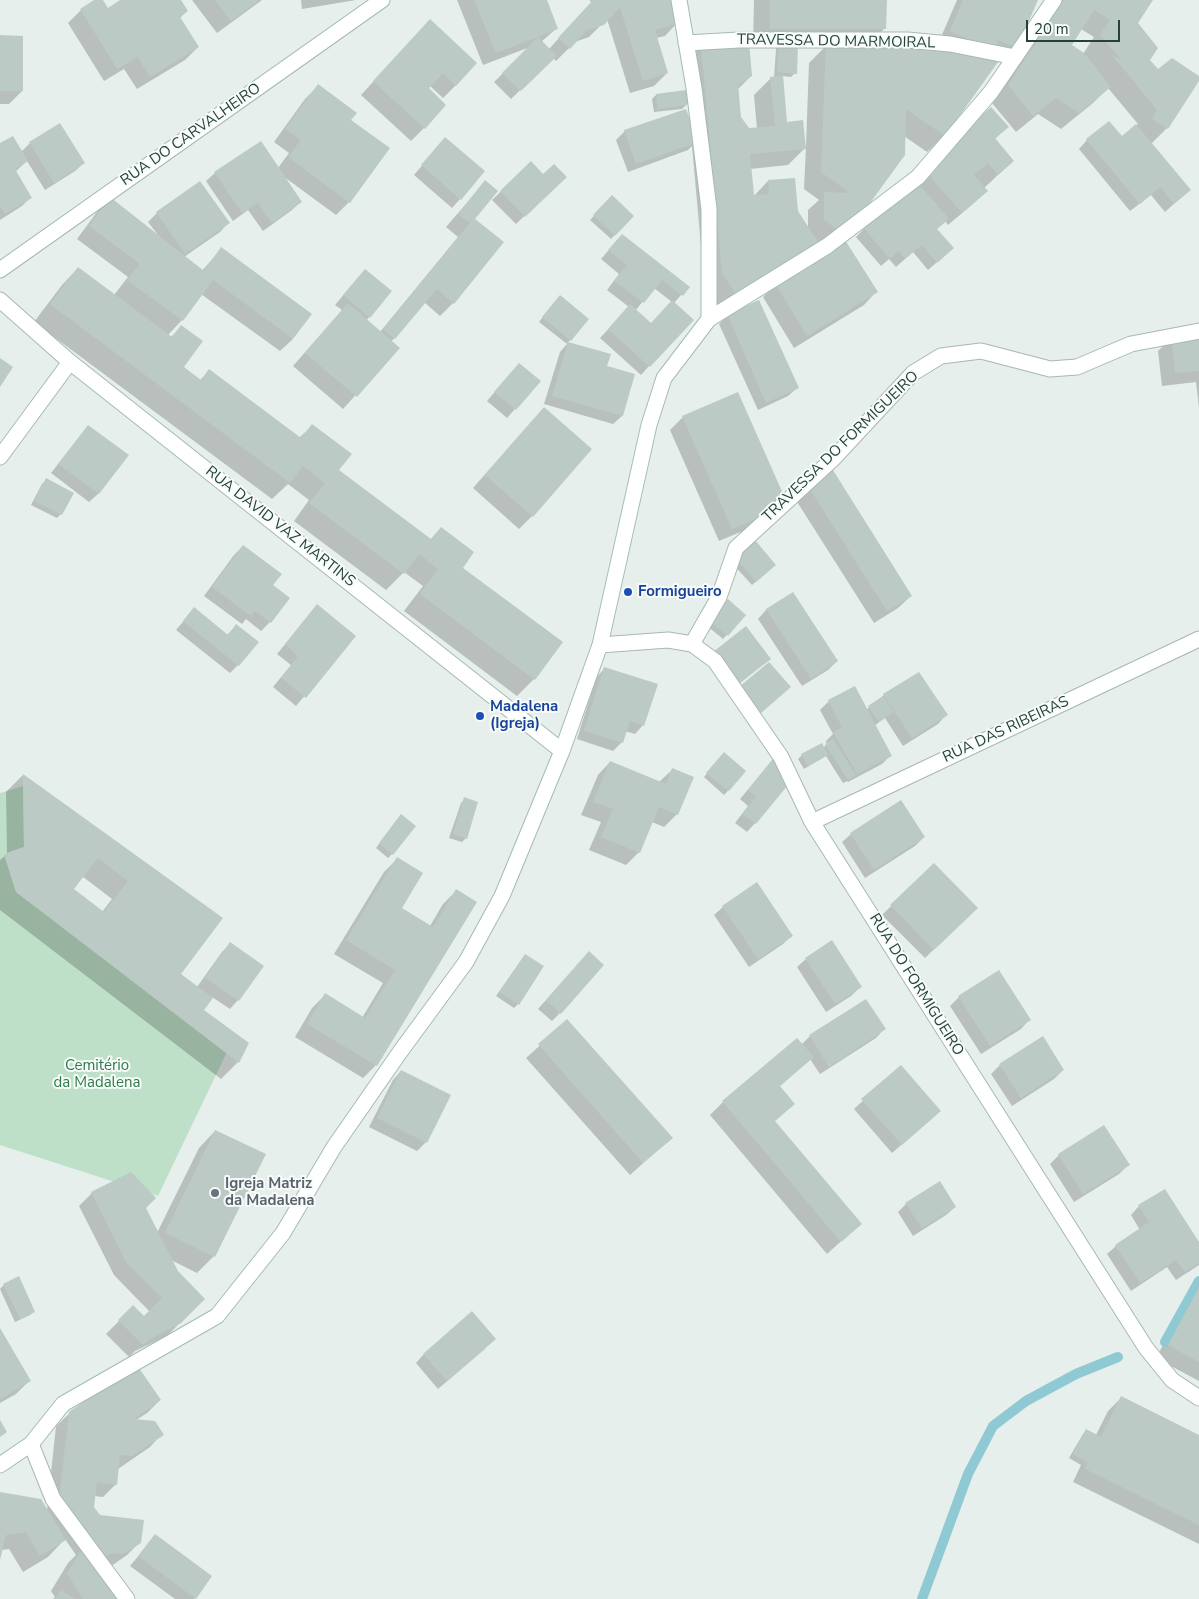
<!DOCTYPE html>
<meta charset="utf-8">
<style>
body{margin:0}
#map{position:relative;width:1199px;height:1599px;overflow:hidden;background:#e6efeb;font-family:"Nunito Sans",sans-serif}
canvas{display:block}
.scale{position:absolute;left:1026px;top:20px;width:94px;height:22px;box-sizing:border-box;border:2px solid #24423a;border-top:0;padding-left:6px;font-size:15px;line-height:18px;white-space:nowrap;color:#24423a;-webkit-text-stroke:4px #f7fbf9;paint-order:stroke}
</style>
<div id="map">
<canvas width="1199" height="1599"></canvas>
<div class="scale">20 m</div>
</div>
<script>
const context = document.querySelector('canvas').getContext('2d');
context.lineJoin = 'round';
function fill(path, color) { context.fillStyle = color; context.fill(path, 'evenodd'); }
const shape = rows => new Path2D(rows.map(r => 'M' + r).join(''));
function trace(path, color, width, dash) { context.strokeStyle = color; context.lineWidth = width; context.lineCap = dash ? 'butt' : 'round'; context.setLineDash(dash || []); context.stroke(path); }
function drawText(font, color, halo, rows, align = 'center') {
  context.font = font + ' "Nunito Sans",sans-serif'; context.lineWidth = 4; context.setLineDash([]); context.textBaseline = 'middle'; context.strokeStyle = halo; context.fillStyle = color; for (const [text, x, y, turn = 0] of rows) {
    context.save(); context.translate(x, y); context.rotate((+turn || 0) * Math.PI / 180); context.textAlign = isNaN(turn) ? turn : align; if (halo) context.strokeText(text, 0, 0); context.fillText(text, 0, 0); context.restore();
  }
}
fill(shape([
 [23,786,24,847,4,854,16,892,227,1052,158,1196,0,1145,0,793]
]), '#bfe0c8');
fill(shape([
 [97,0,102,0,107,9,123,0,180,0,187,11,179,19,198,47,185,60,137,89,124,69,104,81,68,23,81,10],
 [192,0,262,0,217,33],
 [301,0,356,0,302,9],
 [457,0,545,0,557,28,541,42,549,49,591,3,590,0,670,0,677,23,665,36,656,38,667,73,654,86,630,93,607,19,589,37,575,42,556,61,553,58,511,99,494,82,530,47,483,65],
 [754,0,885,0,885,28,866,47,951,50,938,44,957,0,1037,0,1016,47,999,59,944,136,927,152,904,136,832,248,876,292,864,305,794,348,763,297,776,284,828,252,815,242,799,258,719,312,705,291,692,146,688,150,628,172,616,140,625,131,690,120,688,103,682,109,654,112,652,99,656,95,687,91,684,64,701,47,751,76,738,89,740,118,748,129,757,129,754,95,771,78,774,78,776,49,779,45,753,45],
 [797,45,827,45,809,63,806,146,804,146,786,123,782,76,791,77,795,73],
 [806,147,804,189,819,200,808,210,808,228,796,212,768,181,753,197,750,169,788,165],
 [1059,0,1151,0,1136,23,1149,61,1157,71,1199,77,1167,128,1151,144,1189,190,1165,212,1151,195,1130,211,1079,149,1087,140,1122,138,1138,124,1108,88,1093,103,1061,129,1038,114,1016,132,992,103],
 [1081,29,1094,37,1083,54,1070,45],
 [417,34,456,85,443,98,430,86,427,88,424,128,411,141,361,95],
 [0,37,22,91,9,104,0,104],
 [318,86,350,120,349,202,336,215,283,176,300,202,292,210,263,231,248,210,233,221,206,181,215,173,278,168,289,153,274,142,305,99],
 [60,124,84,163,75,171,45,190,27,161,15,172,30,198,22,206,0,220,0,145,21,152,30,143],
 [1007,127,994,140,1013,161,984,188,986,191,974,203,948,225,945,221,936,230,953,248,928,270,913,252,896,267,889,259,881,266,856,237,910,181],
 [437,148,460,199,452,208,414,175],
 [531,163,543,176,565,177,516,224,492,200],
 [485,182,473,219,453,303,440,316,424,302,391,342,398,348,343,409,293,366,342,310,335,305,357,279,369,317,366,321,380,332,458,237,446,227],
 [200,183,228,223,220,232,184,257,202,271,221,249,293,339,280,351,201,294,182,320,168,335,171,337,181,327,182,367,200,380,209,371,299,438,312,426,337,471,430,540,441,528,461,568,534,679,517,696,404,611,423,586,404,572,386,590,294,521,309,500,288,484,272,499,34,322,62,285,78,268,114,295,128,277,77,239,97,212,110,199,158,235,148,222,157,213],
 [612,197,632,216,611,239,590,220],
 [622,235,688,287,674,303,649,366,641,375,600,338,629,307,607,290,619,274,601,259],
 [654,288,672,302,650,325,635,311],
 [556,301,570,340,567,343,609,355,606,367,634,375,622,416,613,424,544,404,560,352,567,344,539,322],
 [728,315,797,388,788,396,758,410,719,324],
 [1199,335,1199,408,1196,382,1162,386,1158,351,1171,338],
 [511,373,540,381,507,418,487,401],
 [683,417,774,518,719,541,670,430],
 [531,422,532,516,519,529,473,488],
 [88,426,127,455,98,494,89,502,51,473],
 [46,480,72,494,61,514,57,518,31,505,42,484],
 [807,484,911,596,898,608,874,623,794,497],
 [243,546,271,585,270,622,261,631,246,619,242,624,204,596,234,555],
 [735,558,771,569,752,585,731,562],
 [792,594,837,661,828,670,802,686,758,619,766,610],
 [317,606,355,636,296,706,273,687,291,665,277,654],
 [194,609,227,635,236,626,238,665,230,673,176,630],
 [744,615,723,639,706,625],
 [770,659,729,692,705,661],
 [604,669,643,725,635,734,625,731,622,742,613,751,577,739,596,678],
 [884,695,946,715,938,724,903,746,885,718,874,726,890,756,882,764,848,782,847,781,843,783,826,756,804,769,798,759,802,755,823,748,827,744,826,741,833,734,820,710,829,701,866,710],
 [775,757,755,823,747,832,735,823,748,806,740,799],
 [720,758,745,772,724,795,704,777],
 [610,762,659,782,672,770,677,814,664,827,652,822,639,852,626,865,589,850,601,822,581,815,598,775],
 [23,775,221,918,180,974,197,987,222,952,230,944,238,1000,230,1009,212,997,202,1010,238,1062,221,1079,0,910,0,860,7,854,6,792],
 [82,876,112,899,102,912,72,889],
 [465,799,466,838,462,842,449,838,461,803],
 [397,820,392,854,388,858,376,848],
 [851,834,924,837,915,846,865,878,842,842],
 [397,859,400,908,430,926,443,904,456,891,376,1065,363,1078,295,1037,312,1008,325,995,362,1018,383,983,334,954,384,872],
 [934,864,976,908,925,958,882,915],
 [723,907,792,935,783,944,749,967,714,915],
 [525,955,518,1004,514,1008,496,996],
 [806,959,860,987,851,996,826,1012,797,967],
 [580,962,560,1013,552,1021,538,1009],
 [959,997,1029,1020,1021,1029,981,1054,950,1006],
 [567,1021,671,1138,630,1175,526,1058],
 [884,1029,876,1038,820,1074,810,1059,779,1087,774,1122,860,1224,827,1254,710,1115,723,1102,797,1040,801,1045,810,1036],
 [1000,1065,1063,1070,1054,1079,1012,1106,991,1074],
 [901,1066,931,1119,892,1153,854,1109],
 [401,1071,426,1142,417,1151,369,1127,393,1080],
 [1104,1127,1128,1165,1119,1174,1074,1202,1050,1164,1059,1155],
 [215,1131,214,1256,197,1273,171,1260,177,1271,203,1299,167,1336,135,1351,129,1357,106,1334,133,1307,144,1318,150,1312,114,1275,79,1206,92,1193,145,1208,157,1233,199,1148],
 [906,1204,955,1207,946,1215,913,1236,898,1212],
 [1139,1206,1199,1244,1199,1265,1176,1280,1167,1267,1131,1291,1107,1254,1116,1246,1140,1230,1131,1215],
 [1199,1278,1199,1381,1156,1358],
 [4,1285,34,1311,30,1315,15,1322,0,1289],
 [0,1331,29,1381,16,1394,0,1403],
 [486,1348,438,1389,416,1363,424,1354],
 [1121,1398,1199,1436,1199,1544,1073,1482,1081,1465,1069,1458,1083,1434,1087,1430,1096,1435,1108,1411],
 [160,1400,147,1413,136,1420,162,1434,150,1447,118,1469,116,1484,103,1497,94,1496,93,1507,99,1516,140,1542,127,1555,110,1567,116,1599,53,1599,55,1597,51,1591,68,1563,76,1555,65,1539,48,1557,23,1572,9,1549,2,1550,0,1558,0,1493,47,1511,56,1426,70,1413],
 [155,1536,211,1577,194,1599,175,1599,130,1566]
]), '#0003');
trace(shape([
 [1165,1342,1199,1281],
 [922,1599,968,1474,993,1426,1026,1401,1076,1374,1118,1357]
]), '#8ec9d4', 10);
fill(shape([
 [94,0,103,0,108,8,120,0,181,0,188,11,180,17,199,47,150,77,138,57,117,69,80,9],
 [215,0,259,0,231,21],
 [474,0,547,0,558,29,496,53],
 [593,0,672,0,679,23,655,30,668,73,643,81,620,7,604,25,587,30,570,49,558,38],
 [770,0,887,0,886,29,770,29],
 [963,0,1038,0,1017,48,998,40,994,50,950,31],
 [1064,0,1153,0,1138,23,1158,48,1150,60,1158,69,1172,58,1199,76,1199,81,1168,129,1152,119,1157,110,1112,55,1122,61,1100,35,1110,20,1094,10,1072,45,1084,53,1111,87,1079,113,1056,98,1033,116,1008,85],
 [430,19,477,63,456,86,443,73,429,88,446,105,425,129,373,81],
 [0,35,23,36,23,91,0,91],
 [538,37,557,56,521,91,502,73],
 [749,42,752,76,738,85,741,117,749,128,775,126,770,77,783,75,787,122,803,120,806,149,750,154,754,195,769,194,768,180,795,178,798,211,818,242,737,296,722,273,701,46],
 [779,43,798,44,797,74,777,72],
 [826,45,1006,51,945,136,906,109,905,155,846,236,824,220,824,192,850,193,821,172],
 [318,84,357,113,351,120,390,148,350,203,288,157,301,140,285,129],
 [686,90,687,105,658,109,656,94],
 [991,107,1009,127,995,138,1014,161,998,175,988,163,974,175,988,191,962,213,922,167],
 [686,109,698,142,636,164,624,130],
 [1109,121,1122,136,1136,124,1191,190,1174,204,1160,187,1140,204,1086,139],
 [60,123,85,163,54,183,29,142],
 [13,136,28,161,15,169,32,198,5,214,0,206,0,143],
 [445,137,485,171,461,200,421,165],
 [261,141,302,202,272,223,258,203,242,213,214,172],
 [531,161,543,174,554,164,567,177,525,217,500,191],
 [485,180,498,191,475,219,504,242,454,304,437,289,395,339,383,329,470,223,458,214],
 [200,181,230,223,185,254,156,212],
 [917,182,949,219,937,229,954,248,937,263,922,245,905,259,898,251,890,259,863,227],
 [612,195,634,216,615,236,593,215],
 [110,197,204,271,221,247,312,314,293,339,213,280,183,321,127,280,140,264,89,226],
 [622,234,690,287,683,296,662,280,644,303,614,281,627,265,608,250],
 [845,240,878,292,807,336,775,283],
 [78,267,172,337,181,325,203,341,184,367,201,380,209,369,301,438,312,424,352,454,339,470,431,539,441,527,474,552,463,568,563,642,535,680,420,594,438,569,419,554,404,574,309,503,325,483,303,466,290,483,50,304],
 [365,269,392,291,370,318,343,295],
 [560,295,589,319,571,341,542,317],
 [672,300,694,320,650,367,608,329,630,304,651,323],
 [759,300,799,388,766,403,727,314],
 [348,303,400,348,357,397,305,353],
 [1199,334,1199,371,1175,373,1171,337],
 [568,342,611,354,607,366,635,374,623,416,552,396],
 [0,358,13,367,0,387],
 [519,363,541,381,516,410,494,392],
 [738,392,788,505,732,529,682,416],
 [544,407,592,449,533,517,485,475],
 [88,425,129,455,99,494,58,464],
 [831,467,912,596,887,611,806,483],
 [46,478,74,493,62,515,34,501],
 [755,540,776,565,756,582,735,557],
 [243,545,282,574,273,585,290,598,271,623,255,611,251,616,212,587],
 [793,592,838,661,811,679,766,609],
 [728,599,746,615,728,636,709,621],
 [317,604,356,636,306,698,281,678,298,656,285,644],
 [194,607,228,635,236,624,259,642,239,666,183,621],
 [746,626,771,659,738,684,713,652],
 [769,662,791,687,761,713,739,687],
 [604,667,658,684,644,726,630,721,623,743,584,731],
 [919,672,948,715,912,738,883,694],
 [855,686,892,756,857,774,833,732,842,727,828,700],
 [883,696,894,712,879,722,868,706],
 [833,739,856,775,848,780,825,744],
 [822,743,828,755,808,766,801,754],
 [724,752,746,771,729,791,706,773],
 [775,756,797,774,756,824,742,814,756,797,748,790],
 [610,761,666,784,672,768,694,777,678,815,659,807,640,853,601,837,613,809,593,802],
 [23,774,223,918,181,974,213,998,204,1010,249,1043,239,1063,16,892,4,854,24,847],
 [98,858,128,881,104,912,74,889],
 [464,797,478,802,467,839,453,834],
 [901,800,925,837,874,870,850,833],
 [401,814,416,826,393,855,379,843],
 [397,857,423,873,402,908,433,927,456,889,477,902,377,1066,307,1024,325,993,365,1018,395,970,346,940],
 [934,863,978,908,934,950,890,905],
 [757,882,793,936,758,959,722,906],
 [832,940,862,987,835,1004,805,958],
 [230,942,264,966,239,1001,205,978],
 [589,951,604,965,561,1014,546,1000],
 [525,954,544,966,519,1005,499,992],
 [999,970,1031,1020,990,1046,958,996],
 [866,999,886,1029,829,1067,809,1035],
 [567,1019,673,1138,643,1163,538,1044],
 [1043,1036,1064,1070,1021,1098,999,1064],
 [797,1038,814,1057,780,1086,795,1104,775,1121,862,1224,841,1242,722,1101],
 [901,1065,941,1111,902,1145,861,1099],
 [401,1070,451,1095,427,1143,377,1118],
 [1104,1125,1130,1165,1083,1194,1058,1154],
 [215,1130,266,1154,215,1257,165,1233],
 [131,1172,156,1198,146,1208,178,1271,205,1299,181,1323,150,1339,143,1345,118,1320,133,1305,144,1316,162,1298,126,1262,91,1192],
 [940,1181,956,1207,922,1228,905,1203],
 [1165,1189,1199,1242,1199,1263,1185,1272,1176,1260,1140,1283,1115,1245,1149,1222,1138,1205],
 [19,1276,35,1312,20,1319,3,1284],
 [1199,1287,1199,1362,1168,1345],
 [472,1311,496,1339,447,1381,423,1354],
 [0,1328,31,1381,0,1399],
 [137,1365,161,1400,134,1419,155,1421,164,1435,132,1456,120,1455,117,1485,97,1482,94,1507,100,1515,144,1520,141,1543,124,1554,111,1553,101,1560,59,1500,69,1412],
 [1121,1396,1199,1435,1199,1525,1085,1469,1088,1463,1073,1454,1086,1429,1101,1437],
 [0,1420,7,1432,0,1437],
 [0,1492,41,1499,66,1540,40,1556,26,1532,6,1535,0,1560],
 [155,1534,212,1576,196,1599,138,1556],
 [85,1545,118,1599,83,1599,67,1573],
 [61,1590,75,1599,55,1599]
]), '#bbcac4');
const street = shape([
 [686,43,739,40,907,40,950,44,1015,57],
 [0,270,382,0],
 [0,300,70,362,562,751],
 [0,457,70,362],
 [692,644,719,597,736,548,834,458,913,373,941,356,981,351,1050,369,1077,367,1131,344,1199,331],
 [600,645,668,640,692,644,715,661,781,757,812,822,1146,1348,1172,1380,1199,1398],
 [812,822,1199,639],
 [31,1444,53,1499,127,1599]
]);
const secondary = shape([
 [679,0,694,88,709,209,709,319],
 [0,1465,31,1444,63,1404,217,1316,283,1233,334,1147,400,1052,466,962,502,896,562,751,600,645,649,425,664,378,709,319,827,246,918,177,991,92,1054,0]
]);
trace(street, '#a8b8b2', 17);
trace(secondary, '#a4bbb3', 17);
trace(street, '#fff', 15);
trace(secondary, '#fff', 15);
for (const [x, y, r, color] of [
 [628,592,5,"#1a4fb4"],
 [480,716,5,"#1a4fb4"],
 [215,1193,5,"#6b7280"]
]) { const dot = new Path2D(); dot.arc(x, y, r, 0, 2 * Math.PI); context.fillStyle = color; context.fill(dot); trace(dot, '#f7fbf9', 2); }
drawText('15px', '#24423a', '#f7fbf9', [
 ["TRAVESSA DO MARMOIRAL",836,42,1],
 ["RUA DO CARVALHEIRO",191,135,-35],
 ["TRAVESSA DO FORMIGUEIRO",841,447,-44],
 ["RUA DAVID VAZ MARTINS",280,527,38],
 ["RUA DAS RIBEIRAS",1006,730,-25],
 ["RUA DO FORMIGUEIRO",916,985,58]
]);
drawText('bold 15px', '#164399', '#f7fbf9', [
 ["Formigueiro",638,592],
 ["Madalena",490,707],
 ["(Igreja)",490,724]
], 'left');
drawText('15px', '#2d7a4b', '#f7fbf9', [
 ["Cemitério",97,1066],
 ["da Madalena",97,1083]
]);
drawText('bold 15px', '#5b616d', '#f7fbf9', [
 ["Igreja Matriz",225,1184],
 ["da Madalena",225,1201]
], 'left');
</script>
